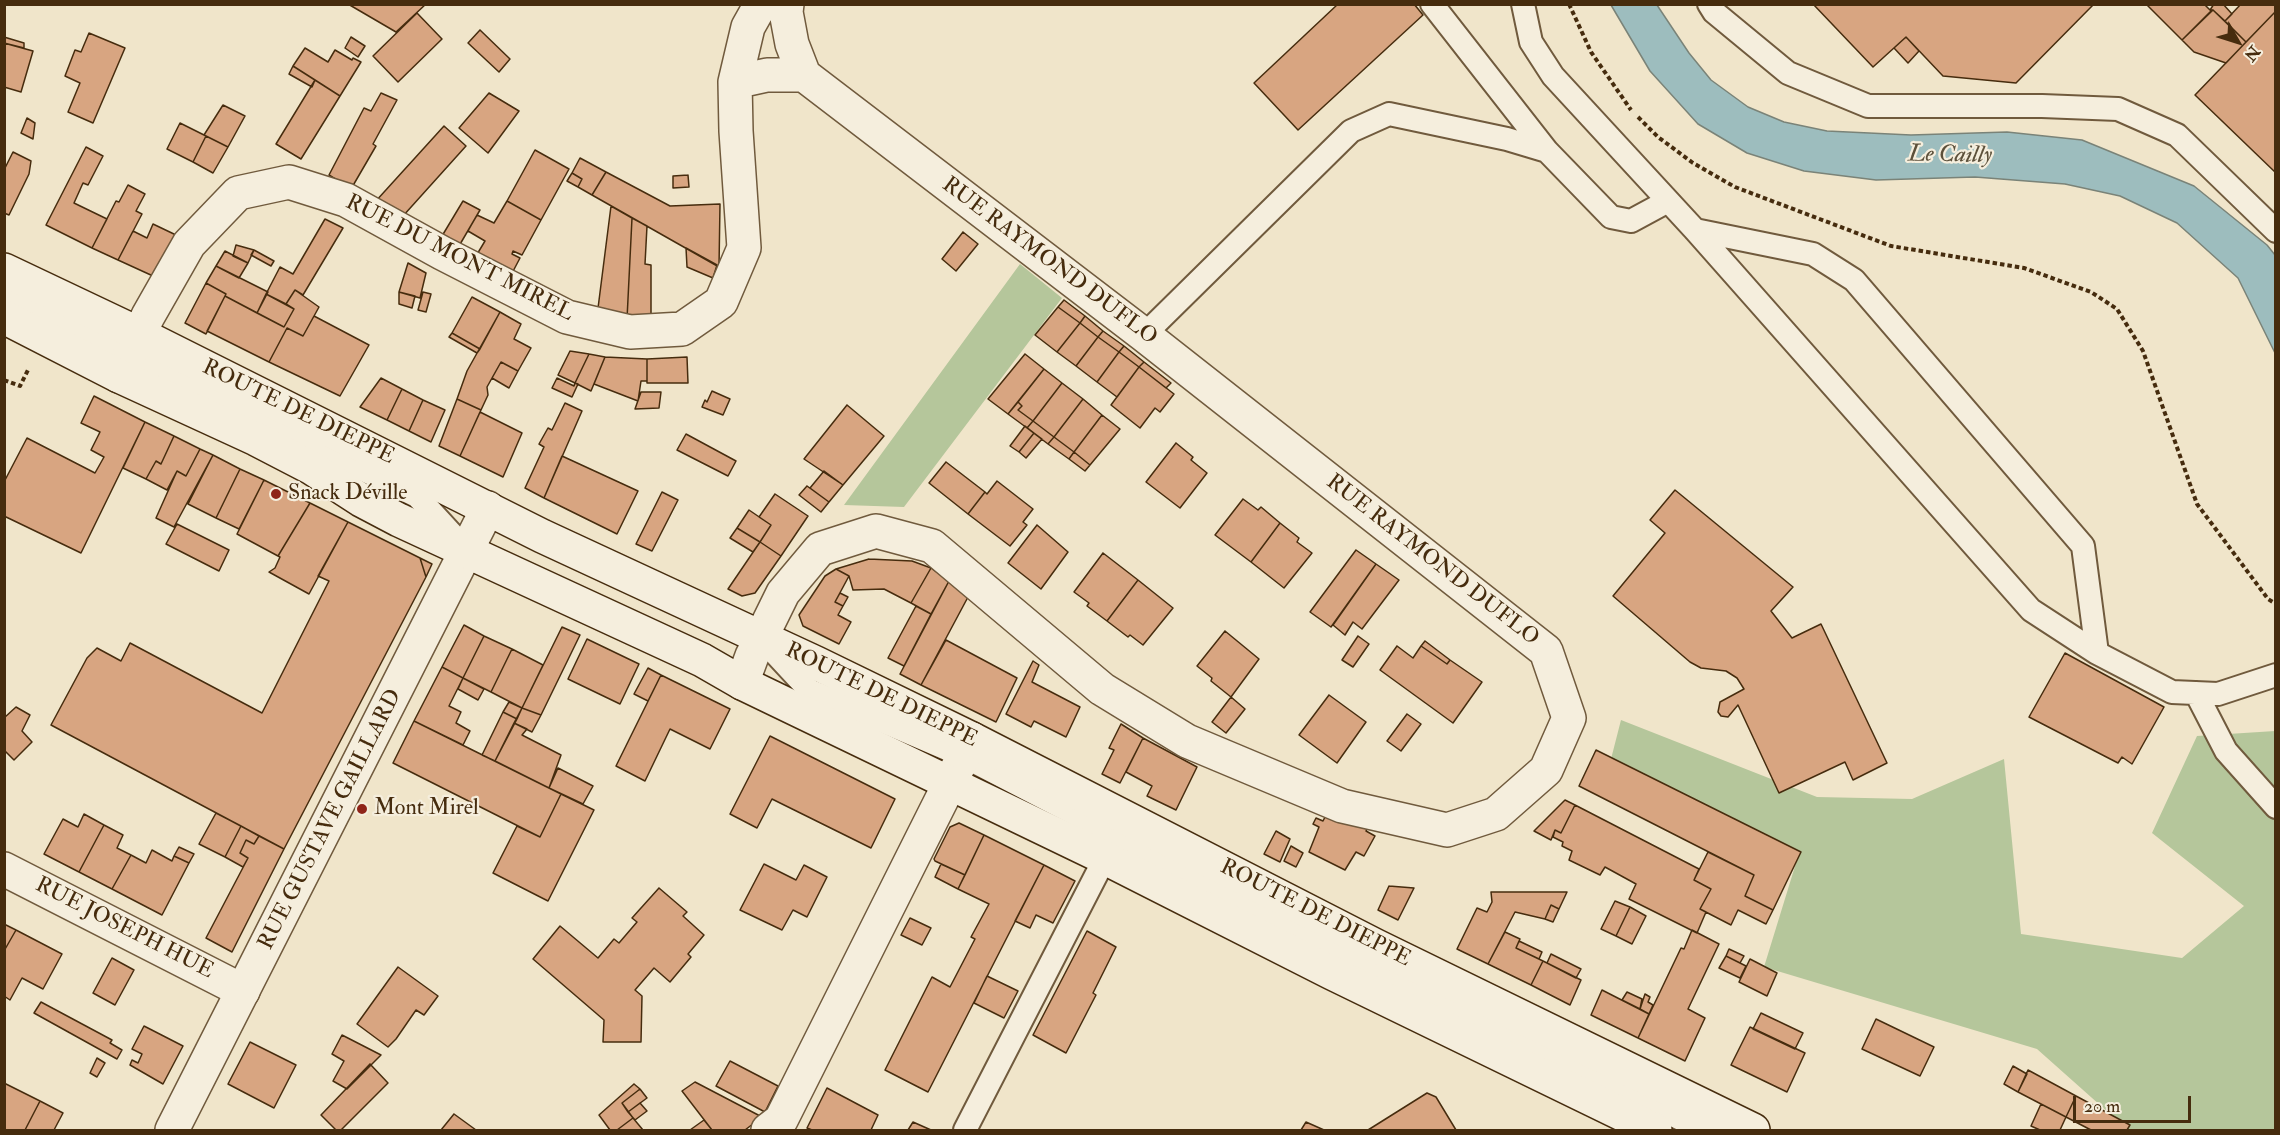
<!DOCTYPE html>
<meta charset="utf-8">
<style>
body{margin:0}
#map{position:relative;width:2280px;height:1135px;overflow:hidden;background:#f0e5ca;font-family:"IM FELL Double Pica",serif}
canvas{display:block}
.frame{position:absolute;inset:0;border:6px solid #462c0e;pointer-events:none}
.north{position:absolute;left:2208px;top:12px;width:60px;height:60px;-webkit-text-stroke:4px #f5eedd;paint-order:stroke;rotate:129deg;font-size:16px;font-weight:700;line-height:24px;text-align:center;color:#462c0e}
.north::after{content:'';display:block;margin:auto;width:21px;height:27px;background:#462c0e;clip-path:polygon(50% 0,100% 100%,50% 72%,0 100%)}
.scale{position:absolute;left:2073px;top:1096px;width:118px;height:27px;box-sizing:border-box;border:3px solid #462c0e;border-top:0;padding-left:8px;font-size:18px;line-height:21px;white-space:nowrap;color:#462c0e;-webkit-text-stroke:4px #f5eedd;paint-order:stroke}
</style>
<div id="map">
<canvas width="2280" height="1135"></canvas>
<div class="frame"></div>
<div class="north">N</div>
<div class="scale">20 m</div>
</div>
<script>
const context = document.querySelector('canvas').getContext('2d');
context.lineJoin = 'round';
function fill(path, color) { context.fillStyle = color; context.fill(path, 'evenodd'); }
const shape = rows => new Path2D(rows.map(r => 'M' + r).join(''));
function trace(path, color, width, dash) { context.strokeStyle = color; context.lineWidth = width; context.lineCap = dash ? 'butt' : 'round'; context.setLineDash(dash || []); context.stroke(path); }
function drawText(font, color, halo, rows, align = 'center') {
  context.font = font + ' "IM FELL Double Pica",serif'; context.lineWidth = 4.5; context.setLineDash([]); context.textBaseline = 'middle'; context.strokeStyle = halo; context.fillStyle = color; for (const [text, x, y, turn = 0] of rows) {
    context.save(); context.translate(x, y); context.rotate((+turn || 0) * Math.PI / 180); context.textAlign = isNaN(turn) ? turn : align; if (halo) context.strokeText(text, 0, 0); context.fillText(text, 0, 0); context.restore();
  }
}
fill(shape([
 [1020,264,1062,298,904,507,844,505],
 [1621,720,1817,797,1912,799,2004,759,2021,934,2182,958,2244,906,2152,833,2197,736,2275,731,2275,1130,2128,1130,2037,1049,1764,967,1796,863,1611,759]
]), '#b5c69b');
const water = shape([
 [1611,5,1657,5,1689,53,1711,80,1748,107,1784,122,1827,131,1911,135,2007,132,2082,140,2194,186,2267,245,2275,255,2275,353,2238,278,2177,223,2120,196,2065,184,1975,177,1876,180,1804,171,1747,153,1698,124,1650,71,1611,5]
]);
fill(water, '#9dbdbe');
trace(water, '#7a8378', 1.5);
const building = shape([
 [348,4,426,4,396,32,348,4],
 [1338,4,1414,4,1423,15,1298,130,1254,83,1338,4],
 [1813,4,2094,4,2016,83,1943,76,1906,37,1873,67,1813,4],
 [2146,4,2204,4,2211,11,2182,40,2146,4],
 [2214,4,2223,4,2232,14,2225,21,2213,10,2210,10,2214,4],
 [2241,4,2276,4,2276,11,2246,42,2225,21,2241,4],
 [2213,10,2246,42,2226,63,2194,52,2182,40,2213,10],
 [2276,11,2276,173,2195,95,2276,11],
 [417,13,442,39,398,82,373,56,417,13],
 [480,30,510,59,499,72,468,43,480,30],
 [89,33,125,48,93,123,68,112,80,83,65,76,75,50,81,52,89,33],
 [4,37,24,43,24,48,4,43,4,37],
 [351,37,365,46,358,57,345,48,351,37],
 [1906,37,1919,51,1908,63,1894,48,1906,37],
 [4,43,33,51,21,92,4,87,4,43],
 [305,48,328,62,335,50,352,60,353,58,361,62,340,96,293,66,305,48],
 [293,66,315,80,312,87,289,74,293,66],
 [315,80,340,96,301,159,276,144,315,80],
 [381,93,397,100,373,144,376,146,351,189,329,175,364,108,371,111,381,93],
 [489,93,519,111,488,153,459,128,489,93],
 [223,105,245,116,228,147,204,135,223,105],
 [27,118,35,123,33,139,21,133,27,118],
 [180,123,206,136,193,162,167,149,180,123],
 [444,126,466,146,403,216,375,202,444,126],
 [206,136,228,147,213,173,193,162,206,136],
 [86,147,103,156,88,185,83,183,74,203,107,219,92,248,46,225,86,147],
 [535,150,569,169,541,220,507,201,535,150],
 [13,152,31,161,29,174,9,215,4,213,4,170,13,152],
 [580,158,606,172,592,195,578,187,582,179,572,173,580,158],
 [606,172,670,206,720,204,719,267,592,195,606,172],
 [572,173,582,179,578,187,567,181,572,173],
 [688,175,689,187,673,188,673,176,688,175],
 [128,185,145,194,136,211,142,214,118,260,92,248,116,201,119,202,128,185],
 [463,201,480,210,459,246,442,236,463,201],
 [507,201,541,220,522,255,513,251,512,254,520,258,510,277,476,256,485,241,468,231,477,215,494,223,507,201],
 [611,206,632,218,627,319,597,316,611,206],
 [632,218,647,226,645,264,651,265,651,318,627,319,632,218],
 [325,219,343,228,303,295,295,290,286,304,266,294,280,267,293,274,325,219],
 [153,224,176,235,153,276,118,260,133,231,147,238,153,224],
 [963,232,978,244,956,271,942,259,963,232],
 [236,245,254,250,248,263,233,256,236,245],
 [686,248,717,265,713,278,687,267,686,248],
 [254,250,274,261,271,266,251,255,254,250],
 [225,251,248,263,239,278,216,266,225,251],
 [408,263,426,273,420,298,399,292,408,263],
 [216,266,268,292,257,313,225,296,226,294,206,283,216,266],
 [206,283,226,294,206,334,185,323,206,283],
 [295,290,319,307,303,336,287,328,269,362,207,331,225,296,284,327,294,309,286,304,295,290],
 [399,292,415,296,412,308,399,304,399,292],
 [423,292,431,294,426,312,418,310,423,292],
 [266,294,294,309,284,327,257,313,266,294],
 [472,297,500,312,480,349,452,333,472,297],
 [1064,300,1085,316,1080,323,1058,307,1064,300],
 [1058,307,1080,323,1057,352,1035,335,1058,307],
 [500,312,521,324,514,339,531,348,518,371,501,362,487,387,488,395,481,410,457,399,467,371,500,312],
 [314,316,369,345,340,396,269,362,287,328,303,336,314,316],
 [1085,316,1103,331,1098,337,1080,323,1085,316],
 [1080,323,1098,337,1076,366,1057,352,1080,323],
 [1103,331,1124,346,1119,352,1098,337,1103,331],
 [452,333,480,349,477,353,449,337,452,333],
 [1098,337,1119,352,1097,382,1076,366,1098,337],
 [1124,346,1144,362,1139,367,1119,352,1124,346],
 [570,351,589,354,575,383,558,375,570,351],
 [1119,352,1139,367,1117,397,1097,382,1119,352],
 [589,354,605,357,591,391,575,383,589,354],
 [1025,354,1044,369,1008,414,988,399,1025,354],
 [605,357,647,359,647,381,641,381,638,401,594,384,605,357],
 [687,357,688,383,647,383,647,359,687,357],
 [501,362,518,371,509,388,492,378,501,362],
 [1144,362,1171,383,1166,388,1139,367,1144,362],
 [1139,367,1174,394,1160,412,1155,408,1140,428,1111,405,1139,367],
 [1044,369,1062,383,1033,421,1018,410,1022,406,1018,402,1044,369],
 [381,378,402,389,387,420,360,407,381,378],
 [557,378,574,386,575,383,578,384,572,397,552,388,557,378],
 [1062,383,1083,399,1054,437,1033,421,1062,383],
 [402,389,423,400,409,431,387,420,402,389],
 [712,391,730,399,723,415,702,407,705,400,707,402,712,391],
 [641,392,661,392,659,408,635,409,641,392],
 [94,396,145,422,81,553,4,516,4,482,27,438,95,473,104,457,91,450,100,432,81,423,94,396],
 [457,399,481,410,460,456,439,446,457,399],
 [1083,399,1102,415,1074,452,1054,437,1083,399],
 [423,400,445,410,431,442,409,431,423,400],
 [1018,402,1022,406,1018,410,1033,421,1027,428,1008,414,1018,402],
 [565,403,582,411,544,498,525,488,544,447,539,444,548,428,552,430,565,403],
 [847,405,884,436,843,485,804,459,847,405],
 [480,412,522,433,503,477,460,456,480,412],
 [1102,415,1120,429,1090,465,1074,452,1102,415],
 [1033,421,1054,437,1048,444,1027,428,1033,421],
 [145,422,174,436,161,464,156,461,146,479,123,468,145,422],
 [1025,426,1034,433,1019,452,1010,446,1025,426],
 [1034,433,1042,439,1026,458,1019,452,1034,433],
 [686,434,736,461,728,476,677,450,686,434],
 [174,436,200,449,186,476,177,471,167,490,146,479,156,461,161,464,174,436],
 [1054,437,1074,452,1069,459,1048,444,1054,437],
 [1176,443,1193,457,1191,460,1207,473,1180,508,1146,482,1176,443],
 [200,449,213,455,174,527,156,518,177,471,186,476,200,449],
 [1074,452,1090,465,1085,471,1069,459,1074,452],
 [213,455,240,469,216,518,188,504,213,455],
 [562,456,638,491,617,534,544,498,562,456],
 [946,462,985,492,968,514,929,483,946,462],
 [240,469,264,480,239,529,216,518,240,469],
 [824,471,843,485,829,502,810,488,824,471],
 [264,480,310,503,278,556,237,534,264,480],
 [997,481,1033,509,1023,522,1027,525,1010,546,968,514,985,492,987,494,997,481],
 [807,486,829,502,821,512,799,495,807,486],
 [1675,490,1793,587,1771,611,1792,638,1821,624,1887,763,1853,780,1845,762,1779,793,1738,705,1728,717,1721,716,1718,712,1720,702,1744,689,1737,678,1726,671,1701,668,1690,662,1613,596,1665,533,1650,520,1675,490],
 [662,492,678,500,652,551,636,544,662,492],
 [775,494,808,516,781,556,760,542,771,525,759,517,775,494],
 [1243,499,1258,510,1261,507,1280,523,1251,562,1215,535,1243,499],
 [310,503,348,522,309,594,269,572,275,568,280,557,278,556,310,503],
 [749,510,771,525,760,542,737,528,749,510],
 [348,522,420,558,426,577,284,849,51,725,87,658,97,648,121,661,130,643,262,713,329,581,318,576,348,522],
 [1280,523,1299,538,1297,542,1312,553,1284,588,1251,562,1280,523],
 [177,524,229,550,219,571,166,544,177,524],
 [1037,525,1068,552,1041,589,1008,563,1037,525],
 [737,528,760,542,753,552,730,538,737,528],
 [760,542,781,556,755,593,742,596,728,589,760,542],
 [1356,550,1376,564,1331,627,1310,612,1356,550],
 [1103,553,1138,580,1107,621,1087,606,1089,603,1074,592,1103,553],
 [420,558,432,564,426,577,420,558],
 [869,559,912,561,931,568,911,603,884,589,853,590,849,576,836,569,869,559],
 [1376,564,1399,580,1362,629,1353,622,1345,635,1333,625,1376,564],
 [931,568,949,581,931,614,911,603,931,568],
 [836,569,849,576,835,602,843,606,838,615,851,622,839,644,803,626,799,615,825,576,836,569],
 [1138,580,1173,608,1143,645,1130,635,1128,637,1107,621,1138,580],
 [949,581,968,597,921,685,900,674,949,581],
 [840,593,848,597,843,606,835,602,840,593],
 [916,606,931,614,904,666,888,658,916,606],
 [464,625,484,636,463,678,442,667,464,625],
 [562,627,580,635,541,715,522,708,562,627],
 [1225,631,1259,659,1231,697,1211,681,1212,678,1197,666,1225,631],
 [484,636,512,649,491,692,463,678,484,636],
 [1358,636,1369,644,1353,667,1342,660,1358,636],
 [587,639,639,664,620,704,568,679,587,639],
 [946,640,1017,678,996,722,921,685,946,640],
 [1425,641,1450,660,1447,664,1421,646,1425,641],
 [1397,646,1413,658,1421,646,1447,664,1450,660,1482,682,1453,723,1380,670,1397,646],
 [512,649,543,665,522,708,491,692,512,649],
 [2065,653,2164,707,2132,764,2122,757,2118,763,2029,717,2065,653],
 [1033,661,1039,665,1032,682,1080,707,1066,737,1034,721,1031,727,1006,714,1033,661],
 [442,667,463,678,449,706,461,712,456,723,470,731,463,745,414,721,442,667],
 [648,668,661,675,648,701,634,694,648,668],
 [661,675,730,709,710,749,670,729,645,781,616,766,661,675],
 [463,678,484,689,478,700,458,689,463,678],
 [1329,695,1366,722,1337,763,1299,735,1329,695],
 [1231,697,1245,709,1226,733,1212,722,1231,697],
 [509,702,522,708,517,719,503,712,509,702],
 [16,707,30,715,22,731,32,742,14,760,4,750,4,718,16,707],
 [522,708,541,715,532,732,514,723,522,708],
 [503,712,517,719,495,761,482,755,503,712],
 [1407,714,1421,724,1401,751,1387,741,1407,714],
 [414,721,561,794,540,837,393,763,414,721],
 [514,723,527,729,522,735,561,755,549,788,495,761,514,723],
 [1121,724,1143,738,1120,783,1102,774,1114,750,1109,748,1121,724],
 [770,736,895,799,871,848,772,799,757,828,730,814,770,736],
 [1143,738,1197,767,1176,810,1147,796,1152,786,1126,772,1143,738],
 [1596,750,1801,852,1773,910,1745,896,1754,875,1579,786,1596,750],
 [558,768,593,786,583,804,549,788,558,768],
 [561,794,594,810,548,901,493,873,517,826,540,837,561,794],
 [1565,800,1575,805,1561,833,1555,830,1551,840,1534,831,1565,800],
 [1575,805,1699,869,1694,880,1711,889,1700,909,1706,912,1697,933,1629,899,1636,884,1605,867,1600,875,1569,860,1572,851,1562,846,1563,842,1553,837,1555,830,1561,833,1575,805],
 [216,813,241,826,225,857,199,844,216,813],
 [84,814,104,825,79,872,44,854,63,819,78,827,84,814],
 [1325,817,1368,827,1366,831,1375,836,1364,856,1356,852,1345,870,1309,852,1319,827,1313,824,1316,818,1323,821,1325,817],
 [959,823,984,835,965,875,935,861,934,859,950,827,959,823],
 [104,825,123,835,117,848,131,855,112,889,79,872,104,825],
 [241,826,259,836,254,844,246,840,240,853,248,858,243,867,225,857,241,826],
 [1276,831,1290,839,1280,862,1264,854,1276,831],
 [984,835,1044,865,928,1092,885,1070,932,977,950,987,975,939,971,937,989,904,958,889,984,835],
 [259,836,284,849,232,952,206,938,248,858,240,853,246,840,254,844,259,836],
 [1291,846,1303,853,1296,867,1284,861,1291,846],
 [179,847,194,854,189,863,174,856,179,847],
 [152,850,172,861,174,856,189,863,162,915,112,889,131,855,146,863,152,850],
 [1708,852,1754,875,1745,896,1773,910,1766,924,1738,910,1731,925,1700,909,1711,889,1694,880,1708,852],
 [764,864,796,880,804,865,827,877,807,917,793,910,782,930,740,910,764,864],
 [941,864,965,875,958,889,935,877,941,864],
 [1044,865,1075,881,1053,923,1036,915,1030,928,1015,921,1044,865],
 [1389,886,1414,888,1398,920,1378,910,1389,886],
 [659,888,687,912,683,916,704,935,688,954,691,957,670,982,654,968,635,990,642,996,641,1042,603,1042,604,1020,533,959,560,926,598,958,614,939,619,943,637,922,632,918,659,888],
 [1491,892,1567,892,1559,909,1551,905,1545,919,1515,912,1488,964,1457,949,1477,908,1487,912,1492,902,1491,892],
 [1615,901,1630,907,1616,936,1601,929,1615,901],
 [1551,905,1559,909,1553,922,1545,919,1551,905],
 [1630,907,1646,916,1632,944,1616,936,1630,907],
 [910,918,931,928,922,945,901,935,910,918],
 [4,924,16,930,4,951,4,924],
 [16,930,62,954,43,989,22,978,10,1000,4,996,4,951,16,930],
 [1692,930,1719,944,1688,1009,1705,1018,1685,1061,1638,1038,1681,948,1684,949,1692,930],
 [1087,931,1116,947,1093,993,1096,995,1066,1053,1033,1035,1087,931],
 [1505,932,1520,939,1516,948,1543,961,1531,985,1488,964,1505,932],
 [1519,941,1542,952,1539,959,1516,948,1519,941],
 [1729,949,1744,956,1740,963,1726,956,1729,949],
 [1551,954,1581,969,1576,978,1547,963,1551,954],
 [1726,956,1746,966,1740,978,1719,968,1726,956],
 [112,958,134,970,115,1005,93,993,112,958],
 [1750,959,1777,973,1767,996,1739,982,1750,959],
 [1543,961,1581,980,1570,1005,1531,985,1543,961],
 [398,967,438,996,424,1015,416,1010,396,1039,388,1047,357,1024,398,967],
 [987,976,1018,991,1004,1018,974,1003,987,976],
 [1602,990,1649,1014,1638,1038,1591,1015,1602,990],
 [1627,992,1642,999,1640,1009,1622,1000,1627,992],
 [1645,994,1650,997,1648,1002,1653,1005,1649,1014,1640,1009,1645,994],
 [41,1002,112,1040,110,1043,122,1050,117,1059,34,1013,41,1002],
 [1761,1013,1803,1033,1795,1049,1753,1029,1761,1013],
 [1876,1019,1934,1047,1920,1076,1862,1049,1876,1019],
 [144,1026,183,1046,163,1084,130,1065,132,1060,138,1063,142,1054,132,1049,144,1026],
 [1750,1027,1805,1053,1787,1092,1731,1065,1750,1027],
 [342,1035,381,1055,347,1089,333,1081,344,1061,332,1054,342,1035],
 [250,1042,296,1065,274,1108,228,1084,250,1042],
 [97,1058,105,1063,97,1077,90,1073,97,1058],
 [730,1061,778,1086,765,1112,716,1086,730,1061],
 [370,1064,388,1083,341,1130,336,1130,321,1115,370,1064],
 [2013,1066,2027,1074,2018,1092,2004,1084,2013,1066],
 [2028,1070,2076,1096,2066,1117,2018,1092,2028,1070],
 [695,1082,762,1117,745,1130,712,1130,682,1091,695,1082],
 [4,1083,40,1101,25,1130,4,1130,4,1083],
 [634,1084,640,1089,622,1103,633,1118,617,1130,610,1130,599,1115,634,1084],
 [827,1088,878,1115,871,1130,812,1130,807,1128,827,1088],
 [640,1089,647,1098,628,1112,622,1103,640,1089],
 [1427,1093,1436,1097,1456,1130,1368,1130,1427,1093],
 [2076,1096,2130,1125,2127,1130,2091,1130,2066,1117,2076,1096],
 [40,1101,63,1113,54,1130,25,1130,40,1101],
 [640,1103,647,1111,635,1120,628,1112,640,1103],
 [2041,1104,2066,1117,2060,1130,2040,1130,2031,1126,2041,1104],
 [454,1114,476,1130,441,1130,454,1114],
 [633,1118,643,1130,617,1130,633,1118],
 [704,1120,712,1130,690,1130,704,1120],
 [913,1122,931,1130,908,1130,913,1122],
 [1306,1122,1324,1130,1301,1130,1306,1122]
]);
fill(building, '#d8a581');
trace(building, '#462c0e', 1.5);
const service = shape([
 [1432,4,1547,151],
 [1523,4,1531,42,1553,76,1695,230,2031,610,2097,653,2172,692,2218,694,2276,675],
 [1709,4,1714,12,1788,73,1868,106,2042,106,2118,109,2177,135,2276,231],
 [1695,230,1813,254,1854,280,2083,546,2097,653],
 [4,295,417,496,461,544],
 [1144,335,1351,131,1389,114,1507,139,1547,151,1611,217,1631,221,1668,201],
 [770,648,809,690,963,756,1302,932,1703,1130],
 [2196,693,2226,751,2276,807],
 [965,1130,1105,858]
]);
const minor = shape([
 [735,82,767,75,804,75],
 [119,376,148,316,189,244,238,193,289,182,346,200,442,253,567,317,630,332,682,329,721,302,744,248,736,131,735,82,748,27,761,4],
 [742,683,752,656,783,593,820,549,876,531,932,546,1102,689,1187,741,1342,806,1447,830,1496,814,1546,770,1569,718,1546,651,1144,335,804,75,792,44,786,12,787,4],
 [4,869,243,991],
 [768,1130,781,1120,972,739]
]);
const tertiary = shape([
 [172,1130,488,508]
]);
const secondary = shape([
 [4,270,139,334,542,536,816,663,972,739,1376,946,1753,1130],
 [4,317,119,376,256,439,310,467,361,500,399,520,702,660,742,683,1105,858,1332,973,1655,1130]
]);
trace(service, '#705a3d', 26);
trace(minor, '#705a3d', 36);
trace(tertiary, '#705a3d', 36);
trace(secondary, '#462c0e', 36);
trace(shape([
 [1569,4,1591,52,1631,110],
 [1638,117,1658,137,1693,163,1735,187,1891,246,2024,268,2091,292,2117,309,2143,351,2197,504,2268,599,2276,604],
 [4,380,20,386,28,370]
]), '#462c0e', 4, [4.5, 3]);
trace(service, '#f5eedd', 22);
trace(minor, '#f5eedd', 33);
trace(tertiary, '#f5eedd', 33);
trace(secondary, '#f5eedd', 33);
for (const [x, y, r, color] of [
 [276,494,6,"#8f2418"],
 [362,809,6,"#8f2418"]
]) { const dot = new Path2D(); dot.arc(x, y, r, 0, 2 * Math.PI); context.fillStyle = color; context.fill(dot); trace(dot, '#f5eedd', 2); }
drawText('22px', '#462c0e', '#f5eedd', [
 ["RUE DU MONT MIREL",459,259,27],
 ["RUE RAYMOND DUFLO",1049,262,37],
 ["ROUTE DE DIEPPE",298,413,26],
 ["RUE RAYMOND DUFLO",1432,561,38],
 ["ROUTE DE DIEPPE",881,696,26],
 ["RUE GUSTAVE GAILLARD",331,820,-63],
 ["ROUTE DE DIEPPE",1315,914,27],
 ["RUE JOSEPH HUE",124,929,27]
]);
drawText('22px', '#462c0e', '#f5eedd', [
 ["Snack Déville",288,494],
 ["Mont Mirel",374,809]
], 'left');
drawText('italic 24px', '#5c503a', '#f5eedd', [
 ["Le Cailly",1950,156,1]
]);
</script>
